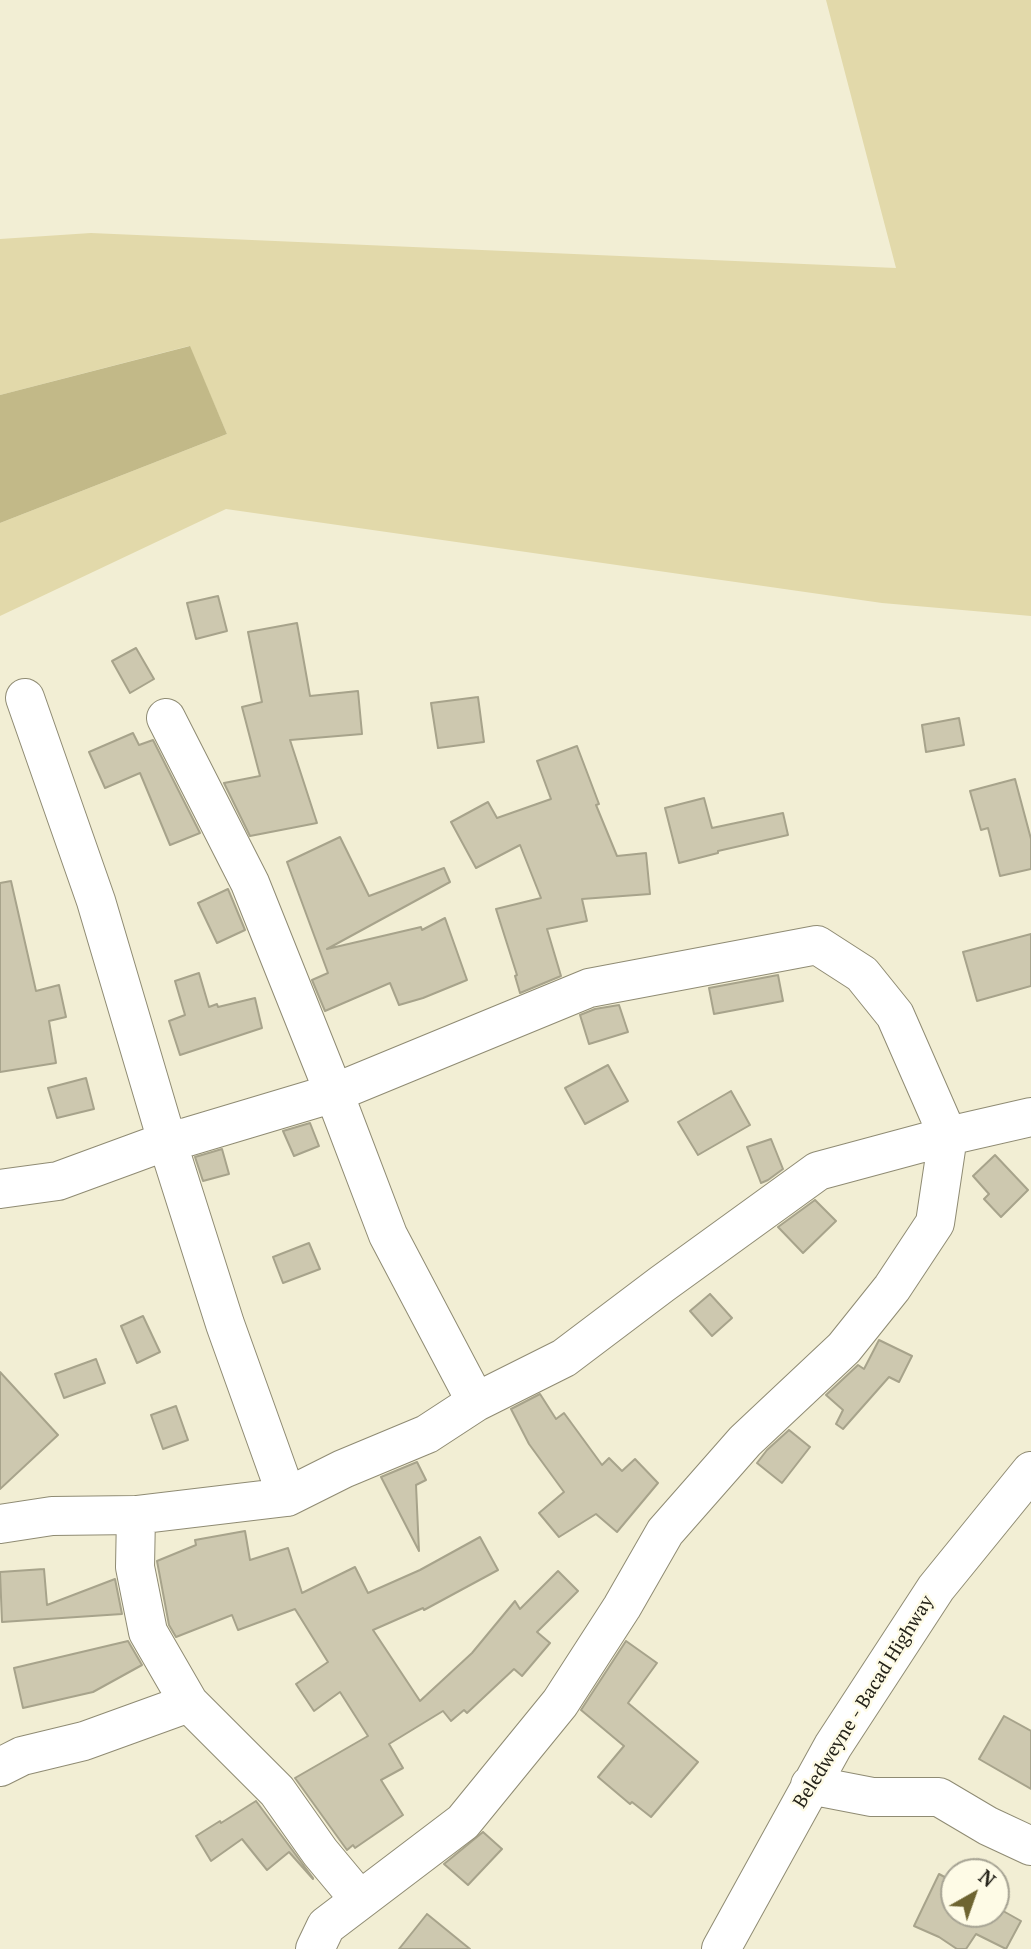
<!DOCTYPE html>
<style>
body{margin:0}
#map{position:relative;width:1031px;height:1949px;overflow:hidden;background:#f2eed4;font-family:"PT Serif",serif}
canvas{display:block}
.north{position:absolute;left:940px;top:1858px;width:70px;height:70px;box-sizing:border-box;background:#fefbe6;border:2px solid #a7a494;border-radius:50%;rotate:40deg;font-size:19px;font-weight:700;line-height:28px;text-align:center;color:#242219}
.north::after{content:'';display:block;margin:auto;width:24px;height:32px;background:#6e6431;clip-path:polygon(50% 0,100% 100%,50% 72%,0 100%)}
</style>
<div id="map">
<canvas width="1031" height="1949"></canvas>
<div class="north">N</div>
</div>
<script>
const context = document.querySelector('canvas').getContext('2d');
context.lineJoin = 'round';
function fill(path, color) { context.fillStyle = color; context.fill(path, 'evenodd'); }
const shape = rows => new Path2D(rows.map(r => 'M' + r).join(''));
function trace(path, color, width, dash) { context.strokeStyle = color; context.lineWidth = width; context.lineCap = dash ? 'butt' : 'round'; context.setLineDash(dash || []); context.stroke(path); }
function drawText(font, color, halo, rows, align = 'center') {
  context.font = font + ' "PT Serif",serif'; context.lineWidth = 5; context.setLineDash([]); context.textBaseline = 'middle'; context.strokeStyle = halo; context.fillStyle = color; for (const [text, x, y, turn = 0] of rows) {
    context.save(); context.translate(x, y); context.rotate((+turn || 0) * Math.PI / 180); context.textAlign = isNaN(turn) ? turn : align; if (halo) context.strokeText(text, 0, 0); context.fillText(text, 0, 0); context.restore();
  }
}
fill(shape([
 [826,0,1031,0,1031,616,882,603,226,509,0,616,0,523,227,434,189,346,0,395,0,239,91,233,896,268]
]), '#e2d9aa');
fill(shape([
 [190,346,227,434,0,523,0,395]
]), '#c2b988');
const building = shape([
 [218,596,227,631,196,639,187,603,218,596],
 [297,623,310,696,358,691,362,734,290,740,317,823,250,836,224,783,260,776,242,707,262,702,248,632,297,623],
 [136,648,154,679,130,693,112,661,136,648],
 [478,697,484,742,438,748,431,703,478,697],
 [959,718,964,745,926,752,922,725,959,718],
 [133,733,139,745,153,740,200,833,170,845,140,773,105,788,89,752,133,733],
 [577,746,599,804,596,805,617,856,646,853,650,894,582,899,587,921,547,929,561,976,520,993,515,976,517,975,496,909,541,898,520,845,476,868,451,822,488,802,497,818,551,799,537,761,577,746],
 [1015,779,1031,839,1031,869,1000,876,988,828,981,830,970,791,1015,779],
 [704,798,712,828,783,813,788,835,718,851,718,853,679,863,665,808,704,798],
 [340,837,369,896,444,868,450,882,327,949,421,927,422,930,445,918,467,980,423,998,399,1005,390,983,325,1011,312,980,328,973,287,862,340,837],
 [11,881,36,991,59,985,66,1017,49,1021,56,1063,0,1072,0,883,11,881],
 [228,889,245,930,217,943,198,903,228,889],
 [1031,934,1031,986,977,1001,963,952,1031,934],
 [199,973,209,1007,217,1004,218,1007,255,998,262,1028,180,1055,169,1021,185,1015,175,981,199,973],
 [778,975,783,1001,714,1014,709,988,778,975],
 [619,1005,628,1032,589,1044,580,1015,595,1009,619,1005],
 [608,1065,628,1101,585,1124,565,1088,608,1065],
 [86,1078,94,1109,57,1118,48,1088,86,1078],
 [731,1091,750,1125,698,1155,678,1122,731,1091],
 [310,1123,319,1146,294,1156,283,1131,310,1123],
 [771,1139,783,1169,768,1180,761,1183,747,1147,771,1139],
 [222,1149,229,1174,203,1181,195,1157,222,1149],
 [995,1155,1028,1190,1001,1217,984,1199,989,1194,973,1176,995,1155],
 [815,1200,836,1221,803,1253,778,1227,815,1200],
 [309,1243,320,1269,283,1283,273,1257,309,1243],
 [710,1294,732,1318,712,1336,690,1311,710,1294],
 [143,1316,160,1352,137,1363,121,1326,143,1316],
 [879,1340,912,1356,899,1382,889,1377,843,1429,836,1424,843,1410,826,1395,858,1365,864,1369,879,1340],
 [96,1359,105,1383,64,1398,55,1374,96,1359],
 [0,1372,58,1435,0,1489,0,1372],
 [540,1394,556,1419,564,1413,602,1465,609,1458,622,1471,635,1459,658,1483,617,1532,596,1514,559,1537,539,1513,564,1492,529,1444,511,1409,540,1394],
 [176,1406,188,1440,163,1449,151,1415,176,1406],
 [789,1430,810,1447,782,1483,757,1463,767,1450,789,1430],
 [417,1462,426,1480,416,1485,419,1551,381,1477,417,1462],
 [245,1531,250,1560,288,1548,302,1593,355,1567,368,1593,420,1570,480,1537,498,1570,424,1610,423,1608,373,1630,420,1701,472,1653,515,1601,520,1609,558,1571,578,1591,537,1632,550,1643,522,1676,514,1669,467,1713,464,1710,451,1721,443,1711,389,1744,403,1768,381,1780,403,1815,355,1848,353,1845,347,1850,295,1778,368,1736,340,1692,314,1711,296,1684,328,1662,295,1609,238,1630,232,1615,176,1637,169,1625,157,1561,196,1545,195,1540,245,1531],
 [44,1569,47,1605,115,1579,122,1614,2,1622,0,1572,44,1569],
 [128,1641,142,1665,93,1692,23,1708,14,1668,128,1641],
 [626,1641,657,1663,628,1703,698,1762,651,1817,632,1802,630,1804,598,1777,624,1746,581,1710,626,1641],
 [1004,1716,1031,1731,1031,1789,979,1759,1004,1716],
 [256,1801,313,1878,313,1879,289,1852,267,1870,242,1839,211,1861,196,1836,220,1821,221,1823,256,1801],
 [483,1832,502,1849,468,1885,444,1864,483,1832],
 [939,1874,954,1882,954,1914,996,1914,996,1907,1021,1921,1006,1949,976,1934,966,1949,957,1949,939,1937,914,1926,939,1874],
 [427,1914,470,1949,399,1949,427,1914]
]);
fill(building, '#cdc8af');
trace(building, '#a7a38b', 2);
const minor = shape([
 [25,698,96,901,167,1141,225,1324,287,1497],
 [166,718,250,883,334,1093,388,1235,476,1402],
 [0,1189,58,1181,167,1141,187,1137,334,1093,589,988,817,945,862,974,895,1015,948,1136,935,1223,892,1288,844,1348,745,1441,665,1532,622,1607,560,1703,463,1822,326,1926,315,1949],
 [136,1515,135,1567,148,1632,189,1703,277,1791,320,1852,360,1900],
 [0,1524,52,1516,136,1515,287,1497,343,1469,427,1434,476,1402,564,1358,662,1284,818,1171,948,1136,1031,1117],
 [0,1767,22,1756,84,1741,189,1703],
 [810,1785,872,1797,939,1797,988,1826,1031,1846],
 [721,1949,833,1746,936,1588,1031,1471]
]);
trace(minor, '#8f8b73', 40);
trace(minor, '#fff', 38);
drawText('19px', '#242219', '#fefbe6', [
 ["Beledweyne - Bacad Highway",864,1702,-58]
]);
</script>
